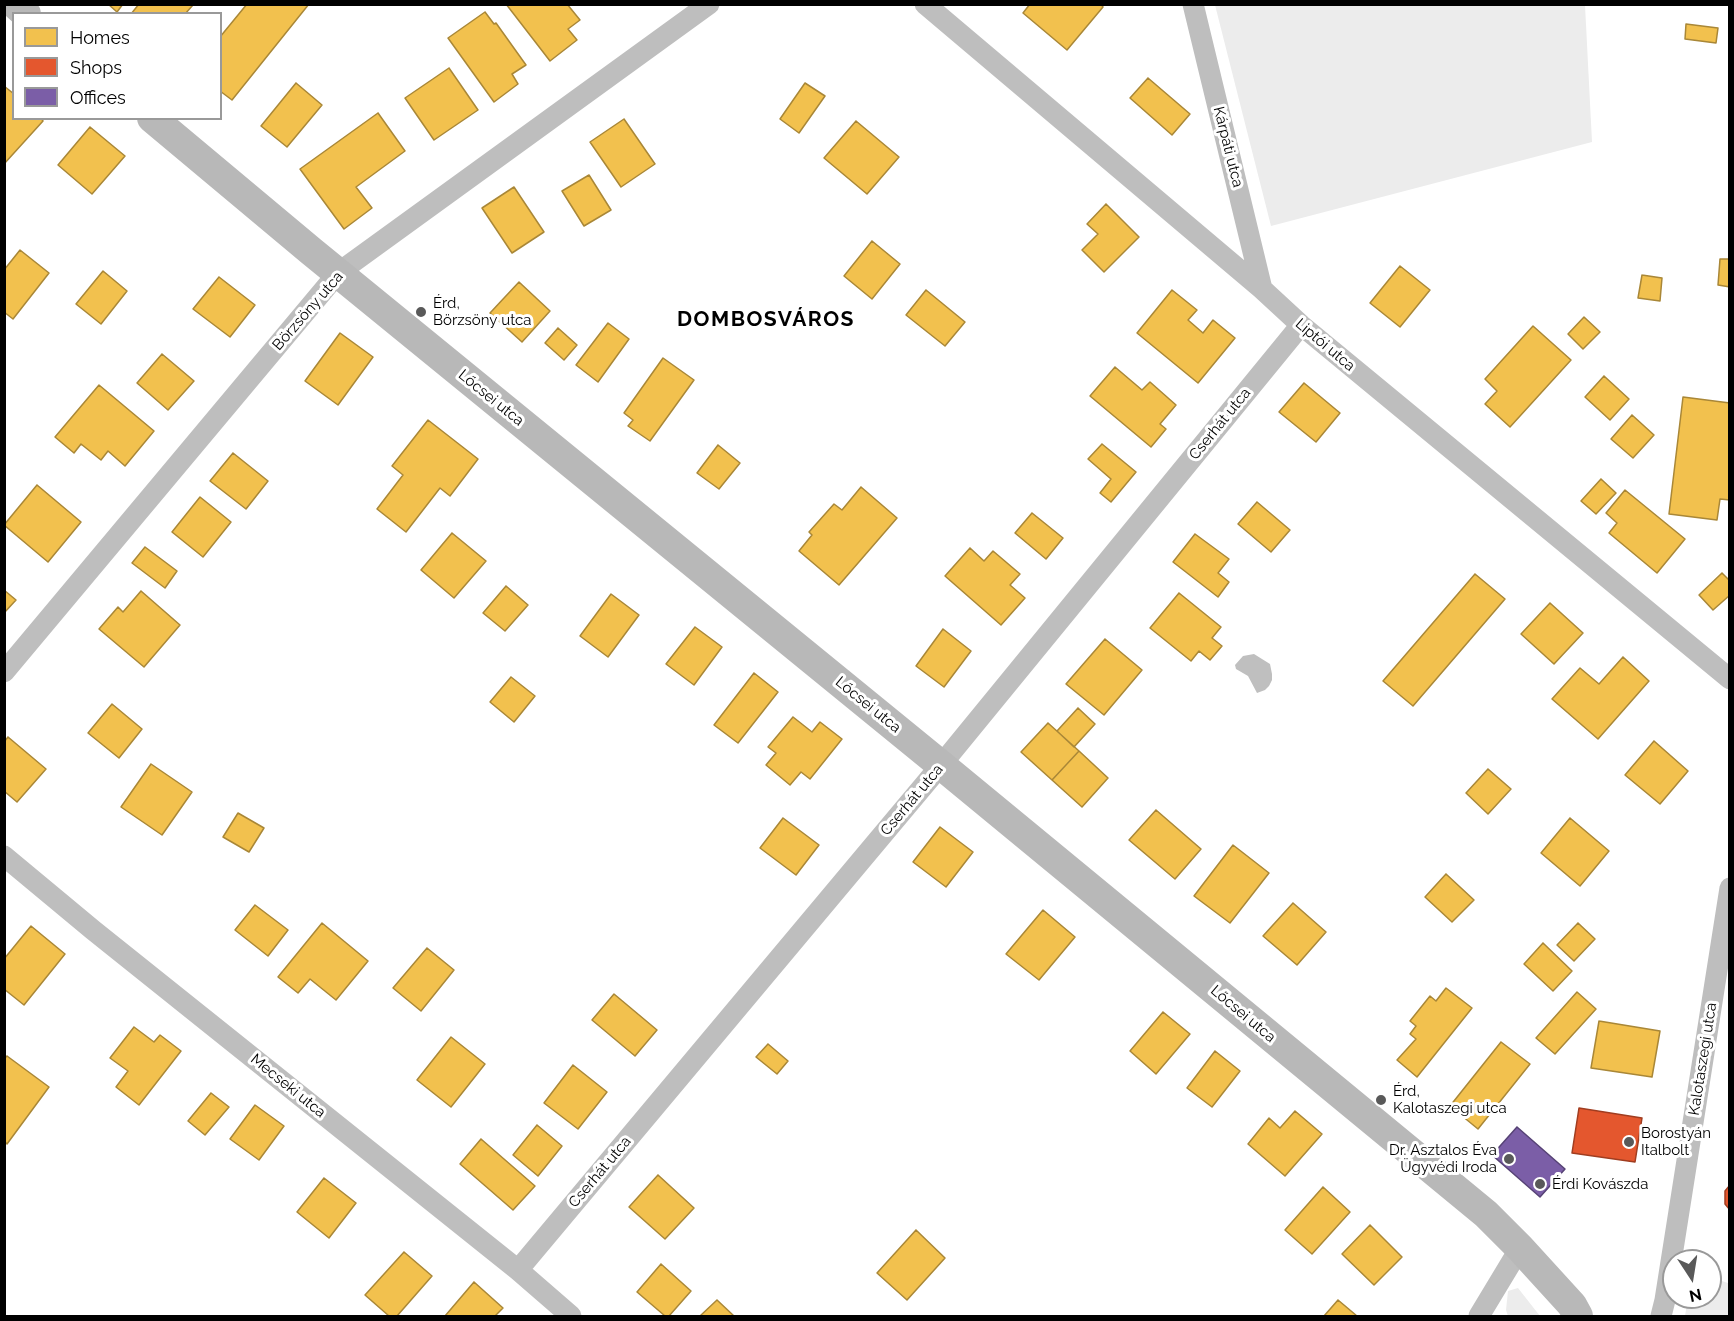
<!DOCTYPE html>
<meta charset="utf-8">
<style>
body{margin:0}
#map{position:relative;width:1734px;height:1321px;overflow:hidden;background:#fff;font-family:Raleway,sans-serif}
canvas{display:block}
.frame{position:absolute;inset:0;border:6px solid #000;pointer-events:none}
.legend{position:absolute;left:12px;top:12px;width:210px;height:108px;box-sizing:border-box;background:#fff;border:2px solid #999;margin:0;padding:8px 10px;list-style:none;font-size:18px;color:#000}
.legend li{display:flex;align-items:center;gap:12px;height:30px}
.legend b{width:30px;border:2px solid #999}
.north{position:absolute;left:1662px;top:1249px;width:60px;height:60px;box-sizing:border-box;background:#fff;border:2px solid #999;border-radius:50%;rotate:168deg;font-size:16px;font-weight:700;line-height:24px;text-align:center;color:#000}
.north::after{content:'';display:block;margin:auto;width:21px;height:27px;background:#595959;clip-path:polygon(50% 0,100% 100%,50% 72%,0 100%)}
</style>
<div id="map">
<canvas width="1734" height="1321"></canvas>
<div class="frame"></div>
<ul class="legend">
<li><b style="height:16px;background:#f2c14e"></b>Homes</li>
<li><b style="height:16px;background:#e4572e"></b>Shops</li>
<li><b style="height:16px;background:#7b5ea7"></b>Offices</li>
</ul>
<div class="north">N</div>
</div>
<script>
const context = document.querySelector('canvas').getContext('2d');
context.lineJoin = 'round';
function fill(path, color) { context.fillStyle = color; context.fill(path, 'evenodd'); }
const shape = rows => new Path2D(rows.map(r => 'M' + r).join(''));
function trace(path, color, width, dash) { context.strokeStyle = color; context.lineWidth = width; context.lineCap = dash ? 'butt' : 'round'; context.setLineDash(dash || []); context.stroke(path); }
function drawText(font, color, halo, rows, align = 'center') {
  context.font = font + ' Raleway,sans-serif'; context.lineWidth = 6; context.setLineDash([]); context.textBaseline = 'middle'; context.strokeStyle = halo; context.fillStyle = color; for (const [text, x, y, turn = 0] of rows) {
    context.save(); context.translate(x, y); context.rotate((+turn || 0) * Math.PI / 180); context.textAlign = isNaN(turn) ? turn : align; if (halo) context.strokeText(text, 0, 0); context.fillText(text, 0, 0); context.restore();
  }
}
fill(shape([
 [1215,5,1585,5,1592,142,1271,226],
 [1710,1277,1728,1283,1729,1286,1729,1316,1685,1316,1688,1297,1710,1297],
 [1518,1288,1540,1316,1508,1316,1506,1310,1508,1291]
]), '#ececec');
fill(shape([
 [1254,654,1270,664,1272,674,1272,680,1269,686,1265,690,1257,693,1248,676,1236,669,1235,665,1243,656]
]), '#bfbfbf');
const homes = shape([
 [108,4,123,4,117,12,108,4],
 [139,4,192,4,193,5,185,14,131,14,139,4],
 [247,4,309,4,232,100,220,91,220,37,247,4],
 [506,4,567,4,580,20,568,29,577,40,550,61,506,4],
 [1030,4,1101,4,1103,7,1067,50,1023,13,1030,4],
 [485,12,494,24,496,23,526,65,512,74,518,84,494,102,448,38,485,12],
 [1686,24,1718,28,1716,43,1685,39,1686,24],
 [449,68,478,110,434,140,405,98,449,68],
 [1148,78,1190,114,1172,135,1130,98,1148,78],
 [296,83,322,105,287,147,261,126,296,83],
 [805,83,825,96,799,133,780,119,805,83],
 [4,86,14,94,14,118,41,118,43,121,4,164,4,86],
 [378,113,405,151,356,187,372,208,344,229,300,169,378,113],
 [624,119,655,164,621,187,590,142,624,119],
 [856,121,899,157,867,194,824,158,856,121],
 [90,127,125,156,92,194,58,165,90,127],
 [589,175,611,210,584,226,562,191,589,175],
 [514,187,544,232,512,253,482,208,514,187],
 [1106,204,1139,237,1104,272,1082,250,1098,234,1087,224,1106,204],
 [872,241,900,264,872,299,844,276,872,241],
 [20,250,49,273,13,319,4,312,4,270,20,250],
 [1720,259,1730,259,1730,287,1718,285,1720,259],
 [1400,266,1430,290,1400,327,1370,303,1400,266],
 [103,271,127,291,101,324,76,304,103,271],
 [1642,275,1662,278,1660,301,1638,298,1642,275],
 [219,277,255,305,230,337,193,309,219,277],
 [519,282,550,311,522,342,490,313,519,282],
 [926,290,965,322,945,346,906,315,926,290],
 [1172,290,1197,310,1188,320,1203,333,1213,320,1235,338,1198,383,1137,333,1172,290],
 [1584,317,1600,332,1583,349,1568,334,1584,317],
 [608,323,629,339,598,382,576,365,608,323],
 [1533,326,1571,360,1510,427,1485,404,1497,391,1485,379,1533,326],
 [558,328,577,345,564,360,545,343,558,328],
 [340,333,373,357,338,405,305,381,340,333],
 [162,354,194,381,168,410,137,383,162,354],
 [663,358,694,380,650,441,628,426,633,420,624,413,663,358],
 [1115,367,1142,390,1150,382,1176,405,1160,424,1166,429,1151,447,1090,396,1115,367],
 [1604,376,1629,399,1610,420,1585,397,1604,376],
 [1304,383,1340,413,1316,442,1279,412,1304,383],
 [99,385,154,431,125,466,108,451,101,460,81,444,74,453,55,437,99,385],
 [1683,397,1730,403,1730,500,1720,499,1717,520,1669,514,1683,397],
 [1632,415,1654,435,1633,458,1611,439,1632,415],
 [428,420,478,459,450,496,440,488,406,532,377,509,403,475,392,466,428,420],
 [1102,444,1136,472,1111,502,1100,493,1111,479,1088,459,1102,444],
 [718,445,740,463,719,489,697,473,718,445],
 [233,453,268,481,246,509,210,481,233,453],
 [1601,479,1616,493,1596,514,1581,501,1601,479],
 [37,485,81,522,48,562,4,525,37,485],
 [861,487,897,518,839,585,799,551,812,535,809,532,834,504,842,510,861,487],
 [1625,490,1685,539,1657,573,1609,533,1617,523,1606,513,1625,490],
 [200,497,231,522,203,557,172,532,200,497],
 [1257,502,1290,530,1271,552,1238,524,1257,502],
 [1032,513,1063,538,1046,559,1015,533,1032,513],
 [452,533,486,561,454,598,421,570,452,533],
 [1195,534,1229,559,1218,573,1229,582,1218,597,1173,562,1195,534],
 [145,547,177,571,165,588,132,563,145,547],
 [970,548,984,561,993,551,1020,574,1010,585,1025,598,1001,625,945,576,970,548],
 [1722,573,1730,581,1730,595,1713,610,1699,595,1722,573],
 [1475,574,1505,599,1413,706,1383,681,1475,574],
 [506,586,528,605,505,631,483,613,506,586],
 [4,590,16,600,4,613,4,590],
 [141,591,180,625,144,667,99,629,118,607,123,612,141,591],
 [1179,593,1221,627,1212,638,1222,646,1210,660,1199,651,1191,661,1150,628,1179,593],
 [611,594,639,615,608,657,580,636,611,594],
 [1550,603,1583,633,1554,664,1521,634,1550,603],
 [695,627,722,647,694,685,666,664,695,627],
 [943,629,971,651,944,687,916,666,943,629],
 [1105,639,1142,670,1104,715,1066,684,1105,639],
 [1623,657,1649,681,1598,739,1552,699,1580,668,1599,684,1623,657],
 [754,673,778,692,738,743,714,725,754,673],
 [511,677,535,696,514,722,490,702,511,677],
 [112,704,142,729,119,758,88,733,112,704],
 [1078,708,1095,724,1074,747,1057,731,1078,708],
 [793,717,812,732,820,722,842,739,810,779,801,772,790,785,766,765,776,753,768,747,793,717],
 [1048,723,1079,751,1052,780,1021,752,1048,723],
 [8,737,46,769,17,802,4,791,4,742,8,737],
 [1654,741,1688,771,1660,804,1625,775,1654,741],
 [1079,751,1108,778,1082,807,1052,780,1079,751],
 [151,764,192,792,162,835,121,807,151,764],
 [1488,769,1511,789,1488,814,1466,793,1488,769],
 [1156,810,1201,849,1175,879,1129,840,1156,810],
 [238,813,264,828,249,852,223,837,238,813],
 [783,818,819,845,796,875,760,848,783,818],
 [1570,818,1609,851,1580,886,1541,853,1570,818],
 [940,827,973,852,946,887,913,862,940,827],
 [1233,845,1269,873,1230,923,1194,896,1233,845],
 [1446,874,1474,900,1452,922,1425,897,1446,874],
 [1293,903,1326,932,1297,965,1263,936,1293,903],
 [255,905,288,930,268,956,235,930,255,905],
 [1043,910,1075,937,1039,980,1006,954,1043,910],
 [322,923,368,961,336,1000,310,979,298,993,278,977,322,923],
 [1578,923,1595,939,1574,961,1557,945,1578,923],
 [31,926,65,954,24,1005,4,989,4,959,31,926],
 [1543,943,1572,971,1553,991,1524,964,1543,943],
 [427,948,454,970,421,1011,393,988,427,948],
 [1446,988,1472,1008,1417,1077,1397,1060,1416,1039,1410,1034,1416,1026,1410,1021,1430,996,1436,1001,1446,988],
 [1577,992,1596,1009,1555,1054,1536,1038,1577,992],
 [614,994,657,1030,635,1056,592,1020,614,994],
 [1163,1012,1190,1034,1156,1074,1130,1051,1163,1012],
 [1599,1021,1660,1031,1652,1077,1591,1068,1599,1021],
 [134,1027,154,1042,160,1035,181,1051,139,1105,116,1087,128,1071,110,1058,134,1027],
 [451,1037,485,1064,451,1107,417,1080,451,1037],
 [1501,1042,1530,1064,1478,1129,1450,1106,1501,1042],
 [768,1044,788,1061,777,1074,756,1057,768,1044],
 [1215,1051,1240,1071,1212,1107,1187,1088,1215,1051],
 [7,1056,49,1087,7,1144,4,1141,4,1059,7,1056],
 [573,1065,607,1092,578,1129,544,1103,573,1065],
 [211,1093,229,1107,205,1135,188,1121,211,1093],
 [255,1105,284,1126,259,1160,230,1139,255,1105],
 [1295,1111,1322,1134,1285,1176,1248,1144,1269,1118,1280,1128,1295,1111],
 [537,1125,562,1146,538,1176,513,1155,537,1125],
 [481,1139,535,1186,513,1210,460,1164,481,1139],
 [658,1175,694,1208,665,1239,629,1207,658,1175],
 [324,1178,356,1203,329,1238,297,1212,324,1178],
 [1323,1187,1350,1212,1312,1254,1285,1230,1323,1187],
 [1370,1225,1402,1257,1374,1285,1342,1254,1370,1225],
 [916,1230,945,1258,907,1300,877,1273,916,1230],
 [404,1252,432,1276,397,1316,389,1316,365,1295,404,1252],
 [661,1264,691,1291,669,1316,665,1316,637,1292,661,1264],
 [474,1282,503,1308,495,1316,445,1316,474,1282],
 [717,1300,734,1316,700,1316,717,1300],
 [1338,1300,1357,1316,1324,1316,1338,1300]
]);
fill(homes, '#f2c14e');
trace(homes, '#a98737', 1.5);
const shops = shape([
 [1579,1108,1642,1118,1635,1162,1572,1153,1579,1108],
 [1730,1185,1730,1210,1725,1204,1725,1191,1730,1185]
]);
fill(shops, '#e4572e');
trace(shops, '#a03d20', 1.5);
const offices = shape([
 [1517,1127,1565,1169,1540,1197,1492,1155,1517,1127]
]);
fill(offices, '#7b5ea7');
trace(offices, '#564275', 1.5);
trace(shape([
 [925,4,1262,289,1301,325,1730,679],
 [1193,4,1262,289],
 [4,672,338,273,709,4],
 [4,856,93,930,518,1270,571,1316],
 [518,1270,941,765,1301,325],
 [1479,1316,1520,1248],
 [1661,1316,1665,1300,1730,888]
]), '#bebebe', 21);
trace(shape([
 [15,4,26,14],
 [152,118,311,251,941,765,1486,1214,1520,1248,1572,1305,1578,1316]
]), '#b8b8b8', 30);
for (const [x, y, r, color] of [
 [421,312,6,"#595959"],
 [1381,1100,6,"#595959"],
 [1629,1142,6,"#595959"],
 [1509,1159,6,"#595959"],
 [1540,1184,6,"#595959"]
]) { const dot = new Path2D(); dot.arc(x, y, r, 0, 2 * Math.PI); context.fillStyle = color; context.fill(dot); trace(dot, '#fff', 2); }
drawText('15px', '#000', '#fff', [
 ["Kárpáti utca",1228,147,76],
 ["Börzsöny utca",308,311,-49],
 ["Liptói utca",1325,345,40],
 ["Lőcsei utca",491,398,39],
 ["Cserhát utca",1220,424,-51],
 ["Lőcsei utca",868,705,39],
 ["Cserhát utca",912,800,-50],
 ["Lőcsei utca",1243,1014,40],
 ["Kalotaszegi utca",1703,1059,-81],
 ["Mecseki utca",288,1086,39],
 ["Cserhát utca",600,1172,-50]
]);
drawText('15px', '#000', '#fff', [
 ["Érd,",433,303],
 ["Börzsöny utca",433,320],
 ["Érd,",1393,1091],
 ["Kalotaszegi utca",1393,1108],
 ["Borostyán",1641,1133],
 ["Italbolt",1641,1150],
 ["Dr. Asztalos Éva",1497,1150,"right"],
 ["Ügyvédi Iroda",1497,1167,"right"],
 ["Érdi Kovászda",1552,1184]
], 'left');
context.letterSpacing = '1.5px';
drawText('bold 21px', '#000', '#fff', [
 ["DOMBOSVÁROS",766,320]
]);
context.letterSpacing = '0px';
</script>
